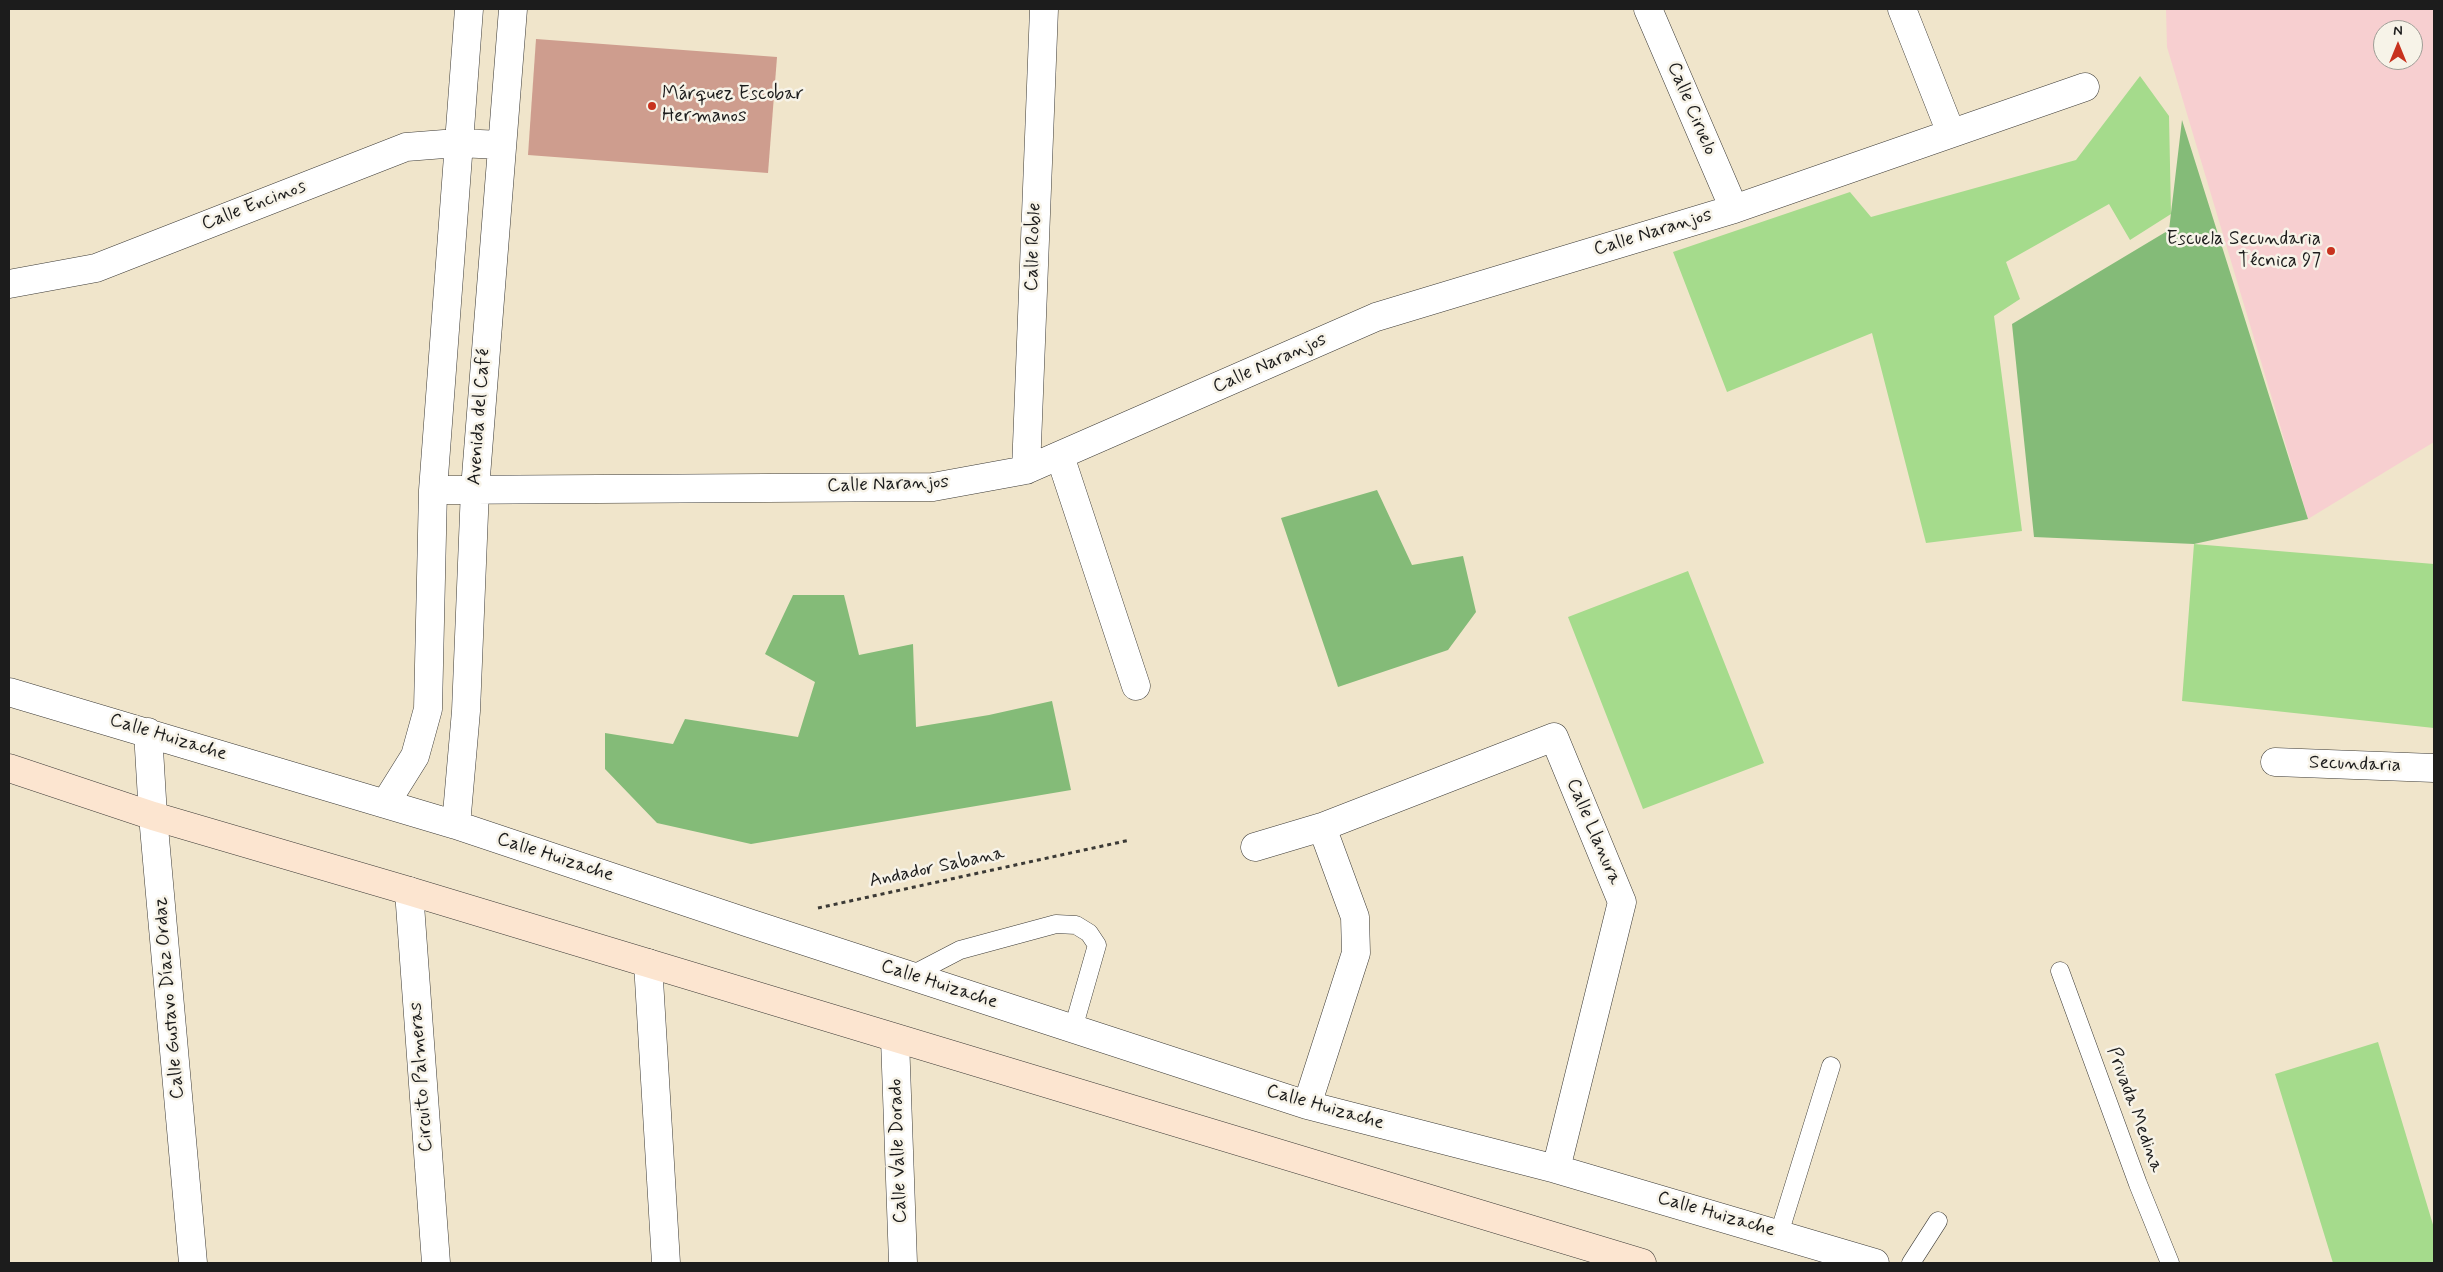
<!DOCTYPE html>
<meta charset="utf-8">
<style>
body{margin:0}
#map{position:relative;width:2443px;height:1272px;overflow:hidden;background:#f0e5cb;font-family:Mynerve,sans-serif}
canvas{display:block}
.frame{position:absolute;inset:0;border:10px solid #1c1c1c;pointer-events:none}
.north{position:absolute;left:2373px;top:20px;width:50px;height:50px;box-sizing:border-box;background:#f7f3e8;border:1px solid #9f9d96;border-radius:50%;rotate:0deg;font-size:14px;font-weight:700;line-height:20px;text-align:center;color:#1c1c1c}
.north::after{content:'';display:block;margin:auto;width:18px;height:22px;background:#c8321e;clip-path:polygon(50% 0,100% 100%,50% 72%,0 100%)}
</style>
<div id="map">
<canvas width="2443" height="1272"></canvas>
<div class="frame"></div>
<div class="north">N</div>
</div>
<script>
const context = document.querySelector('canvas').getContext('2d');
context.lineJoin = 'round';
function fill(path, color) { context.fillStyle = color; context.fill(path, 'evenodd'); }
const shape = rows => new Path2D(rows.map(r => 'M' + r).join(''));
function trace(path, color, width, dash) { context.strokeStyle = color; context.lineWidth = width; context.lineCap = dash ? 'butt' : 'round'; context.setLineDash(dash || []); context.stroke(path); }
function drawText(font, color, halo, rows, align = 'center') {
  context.font = font + ' Mynerve,sans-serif'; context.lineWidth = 5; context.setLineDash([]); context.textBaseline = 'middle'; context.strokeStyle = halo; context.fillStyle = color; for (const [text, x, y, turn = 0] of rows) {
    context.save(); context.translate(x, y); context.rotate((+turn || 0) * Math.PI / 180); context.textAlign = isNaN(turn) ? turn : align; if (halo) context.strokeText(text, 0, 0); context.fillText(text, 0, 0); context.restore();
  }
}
fill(shape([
 [2166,9,2434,9,2434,442,2308,519,2167,47],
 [2383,30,2413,30,2413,60,2383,60]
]), '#f7cfd0');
fill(shape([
 [2140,76,2169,116,2171,214,2130,240,2109,204,2006,262,2020,299,1994,316,2022,531,1926,543,1872,333,1727,392,1673,252,1850,192,1871,217,2076,160],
 [2194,544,2434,564,2434,728,2182,701],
 [1688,571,1764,763,1643,809,1568,617],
 [2378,1042,2434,1228,2434,1263,2333,1263,2275,1074]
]), '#a5db8c');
fill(shape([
 [2182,120,2308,519,2194,544,2034,537,2012,324,2169,230],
 [1377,490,1412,565,1463,556,1476,612,1448,650,1338,687,1281,518],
 [793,595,844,595,859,655,913,644,916,727,989,715,1052,701,1071,790,751,844,657,823,605,769,605,733,673,744,685,719,798,737,815,682,765,654]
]), '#84bb78');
fill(shape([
 [536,39,777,57,768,173,528,155]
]), '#ce9d8e');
const lane = shape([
 [2060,971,2138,1184,2170,1263],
 [910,976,960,950,1056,924,1076,925,1089,933,1097,945,1073,1029],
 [1779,1234,1831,1066],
 [1911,1263,1938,1221]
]);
const street = shape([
 [1648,9,1734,209],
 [1902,9,1951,133],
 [9,284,96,268,406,147,457,143,502,145],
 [1060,456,1136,686],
 [1026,470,1044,9],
 [433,490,933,487,1026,470,1376,317,1734,209,2085,87],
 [9,692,456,825,749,923,1307,1105,1556,1169,1875,1263],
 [148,732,153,816,193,1263],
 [2275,762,2434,768],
 [385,804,415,756,428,709,433,490,469,9],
 [456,825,466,711,475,489,513,9],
 [1255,847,1322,827,1554,737,1622,902,1556,1169],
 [409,891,436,1263],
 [648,963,666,1263],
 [895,1039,903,1263],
 [1307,1105,1356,953,1355,917,1322,827]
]);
const secondary = shape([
 [9,768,153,816,409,891,1642,1263]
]);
trace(lane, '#3c3a36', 19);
trace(street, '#3c3a36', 29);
trace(secondary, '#3c3a36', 29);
trace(shape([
 [818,908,1130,840]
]), '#3c3a36', 3, [4, 4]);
trace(lane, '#fff', 18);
trace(street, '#fff', 28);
trace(secondary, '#fce5d0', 28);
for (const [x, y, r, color] of [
 [652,106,5,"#c8321e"],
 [2331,251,5,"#c8321e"]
]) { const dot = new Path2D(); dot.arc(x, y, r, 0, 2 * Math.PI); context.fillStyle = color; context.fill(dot); trace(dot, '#f7f3e8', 2); }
drawText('19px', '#1c1c1c', '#f7f3e8', [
 ["Márquez Escobar",662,95],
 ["Hermanos",662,117],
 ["Escuela Secundaria",2321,240,"right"],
 ["Técnica 97",2321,262,"right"]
], 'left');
drawText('19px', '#1c1c1c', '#f7f3e8', [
 ["Calle Ciruelo",1691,109,67],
 ["Calle Encinos",254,206,-21],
 ["Calle Naranjos",1653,233,-17],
 ["Calle Roble",1034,247,-88],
 ["Calle Naranjos",1270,364,-24],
 ["Avenida del Café",480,417,-86],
 ["Calle Naranjos",888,485,-2],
 ["Calle Huizache",168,738,17],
 ["Secundaria",2355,765,2],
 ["Calle Llanura",1593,832,67],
 ["Calle Huizache",555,858,18],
 ["Andador Sabana",937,868,-12],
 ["Calle Huizache",939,985,18],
 ["Calle Gustavo Díaz Ordaz",170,998,-95],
 ["Circuito Palmeras",422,1077,-94],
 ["Calle Huizache",1325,1108,16],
 ["Privada Medina",2134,1110,70],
 ["Calle Valle Dorado",899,1151,-92],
 ["Calle Huizache",1716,1215,16]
]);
</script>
